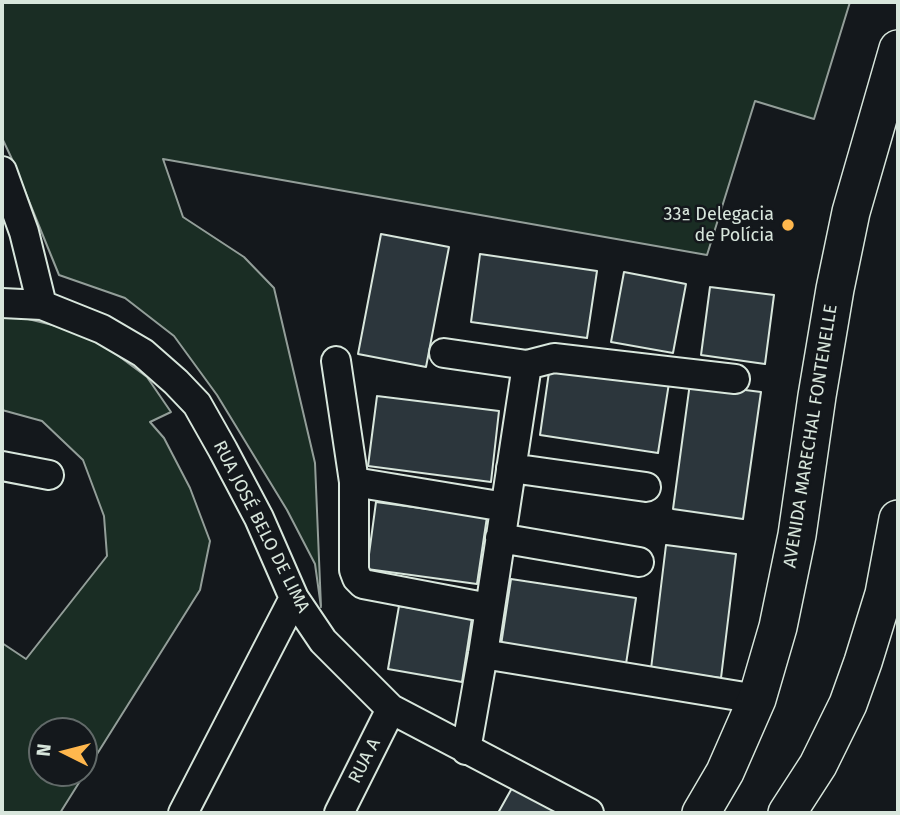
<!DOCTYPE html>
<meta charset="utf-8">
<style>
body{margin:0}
#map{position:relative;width:900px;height:815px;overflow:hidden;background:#14181c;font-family:"Fira Sans",sans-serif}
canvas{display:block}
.frame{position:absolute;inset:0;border:4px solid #d8e6dc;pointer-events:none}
.north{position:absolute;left:28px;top:717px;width:70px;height:70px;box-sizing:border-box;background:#14181c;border:2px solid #626a69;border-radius:50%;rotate:276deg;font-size:19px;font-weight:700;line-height:28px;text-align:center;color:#d8e6dc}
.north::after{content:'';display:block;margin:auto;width:24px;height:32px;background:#ffb74d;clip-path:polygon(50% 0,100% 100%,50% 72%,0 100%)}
</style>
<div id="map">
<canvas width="900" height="815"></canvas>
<div class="frame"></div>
<div class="north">N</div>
</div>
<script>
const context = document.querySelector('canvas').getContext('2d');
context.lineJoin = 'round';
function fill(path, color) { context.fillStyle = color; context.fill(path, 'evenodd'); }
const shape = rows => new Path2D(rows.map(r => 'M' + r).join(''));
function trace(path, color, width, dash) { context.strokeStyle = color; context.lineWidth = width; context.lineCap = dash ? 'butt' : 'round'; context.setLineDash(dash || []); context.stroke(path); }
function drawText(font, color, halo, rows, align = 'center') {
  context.font = font + ' "Fira Sans",sans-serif'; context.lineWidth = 5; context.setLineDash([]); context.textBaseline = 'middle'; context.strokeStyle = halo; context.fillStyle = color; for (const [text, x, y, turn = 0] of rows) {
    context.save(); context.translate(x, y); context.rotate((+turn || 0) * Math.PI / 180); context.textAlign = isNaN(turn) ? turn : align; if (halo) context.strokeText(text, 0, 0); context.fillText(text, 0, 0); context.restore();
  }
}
const green = shape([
 [2,2,850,2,814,119,755,101,707,255,163,159,183,217,244,257,274,288,315,463,321,607,315,564,287,510,217,395,174,336,125,298,59,275,11,157,2,138,2,2],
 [2,317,20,317,89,334,147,377,171,412,150,422,164,438,190,488,210,541,200,590,60,813,2,813,2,643,26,659,107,556,104,516,83,460,42,421,2,410,2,317],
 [42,731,84,731,84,773,42,773,42,731]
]);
fill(green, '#1a2d24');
trace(green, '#939e99', 2);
const building = shape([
 [381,234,449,247,426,367,358,354,381,234],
 [480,254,597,271,587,338,471,322,480,254],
 [624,272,686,284,673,353,611,342,624,272],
 [710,287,774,295,765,364,701,355,710,287],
 [550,365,669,383,658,453,540,435,550,365],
 [690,383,761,392,743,519,673,509,690,383],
 [377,396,499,411,491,482,368,466,377,396],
 [376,502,487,517,477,584,367,569,376,502],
 [666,545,736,554,721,678,651,669,666,545],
 [511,579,636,598,626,664,501,645,511,579],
 [399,606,472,618,462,682,388,669,399,606],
 [512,788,559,813,498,813,512,788]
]);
fill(building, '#2c363c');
trace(building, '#d8e6dc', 2);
const minor = shape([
 [2,171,24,232,42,305],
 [2,303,42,305,102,329,143,353,176,382,197,404,223,450,259,518,294,598,323,641,391,709,589,813],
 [444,353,527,365,554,358,735,379],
 [336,361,354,482,354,570,357,578,363,584,489,608],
 [2,466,49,475],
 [511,468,646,487],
 [354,482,505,507],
 [500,538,639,562],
 [483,654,757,699],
 [466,750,483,654,527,365],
 [183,813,294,598],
 [339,813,391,709]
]);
const major = shape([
 [701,813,725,772,757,699,778,627,797,535,817,396,835,289,851,212,898,49],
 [787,813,818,765,848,704,863,662,884,594,898,519]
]);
trace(minor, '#d8e6dc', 32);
trace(major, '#d8e6dc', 40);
trace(minor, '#14181c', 28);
trace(major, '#14181c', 37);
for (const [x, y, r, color] of [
 [788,225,7,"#ffb74d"]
]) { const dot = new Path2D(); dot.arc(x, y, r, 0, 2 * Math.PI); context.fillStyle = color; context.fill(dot); trace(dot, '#14181c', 2.5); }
drawText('18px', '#d8e6dc', '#14181c', [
 ["33ª Delegacia",774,215],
 ["de Polícia",774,236]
], 'right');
drawText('18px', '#d8e6dc', '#14181c', [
 ["AVENIDA MARECHAL FONTENELLE",811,436,-81],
 ["RUA JOSÉ BELO DE LIMA",261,527,63],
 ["RUA A",365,761,-63]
]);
</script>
